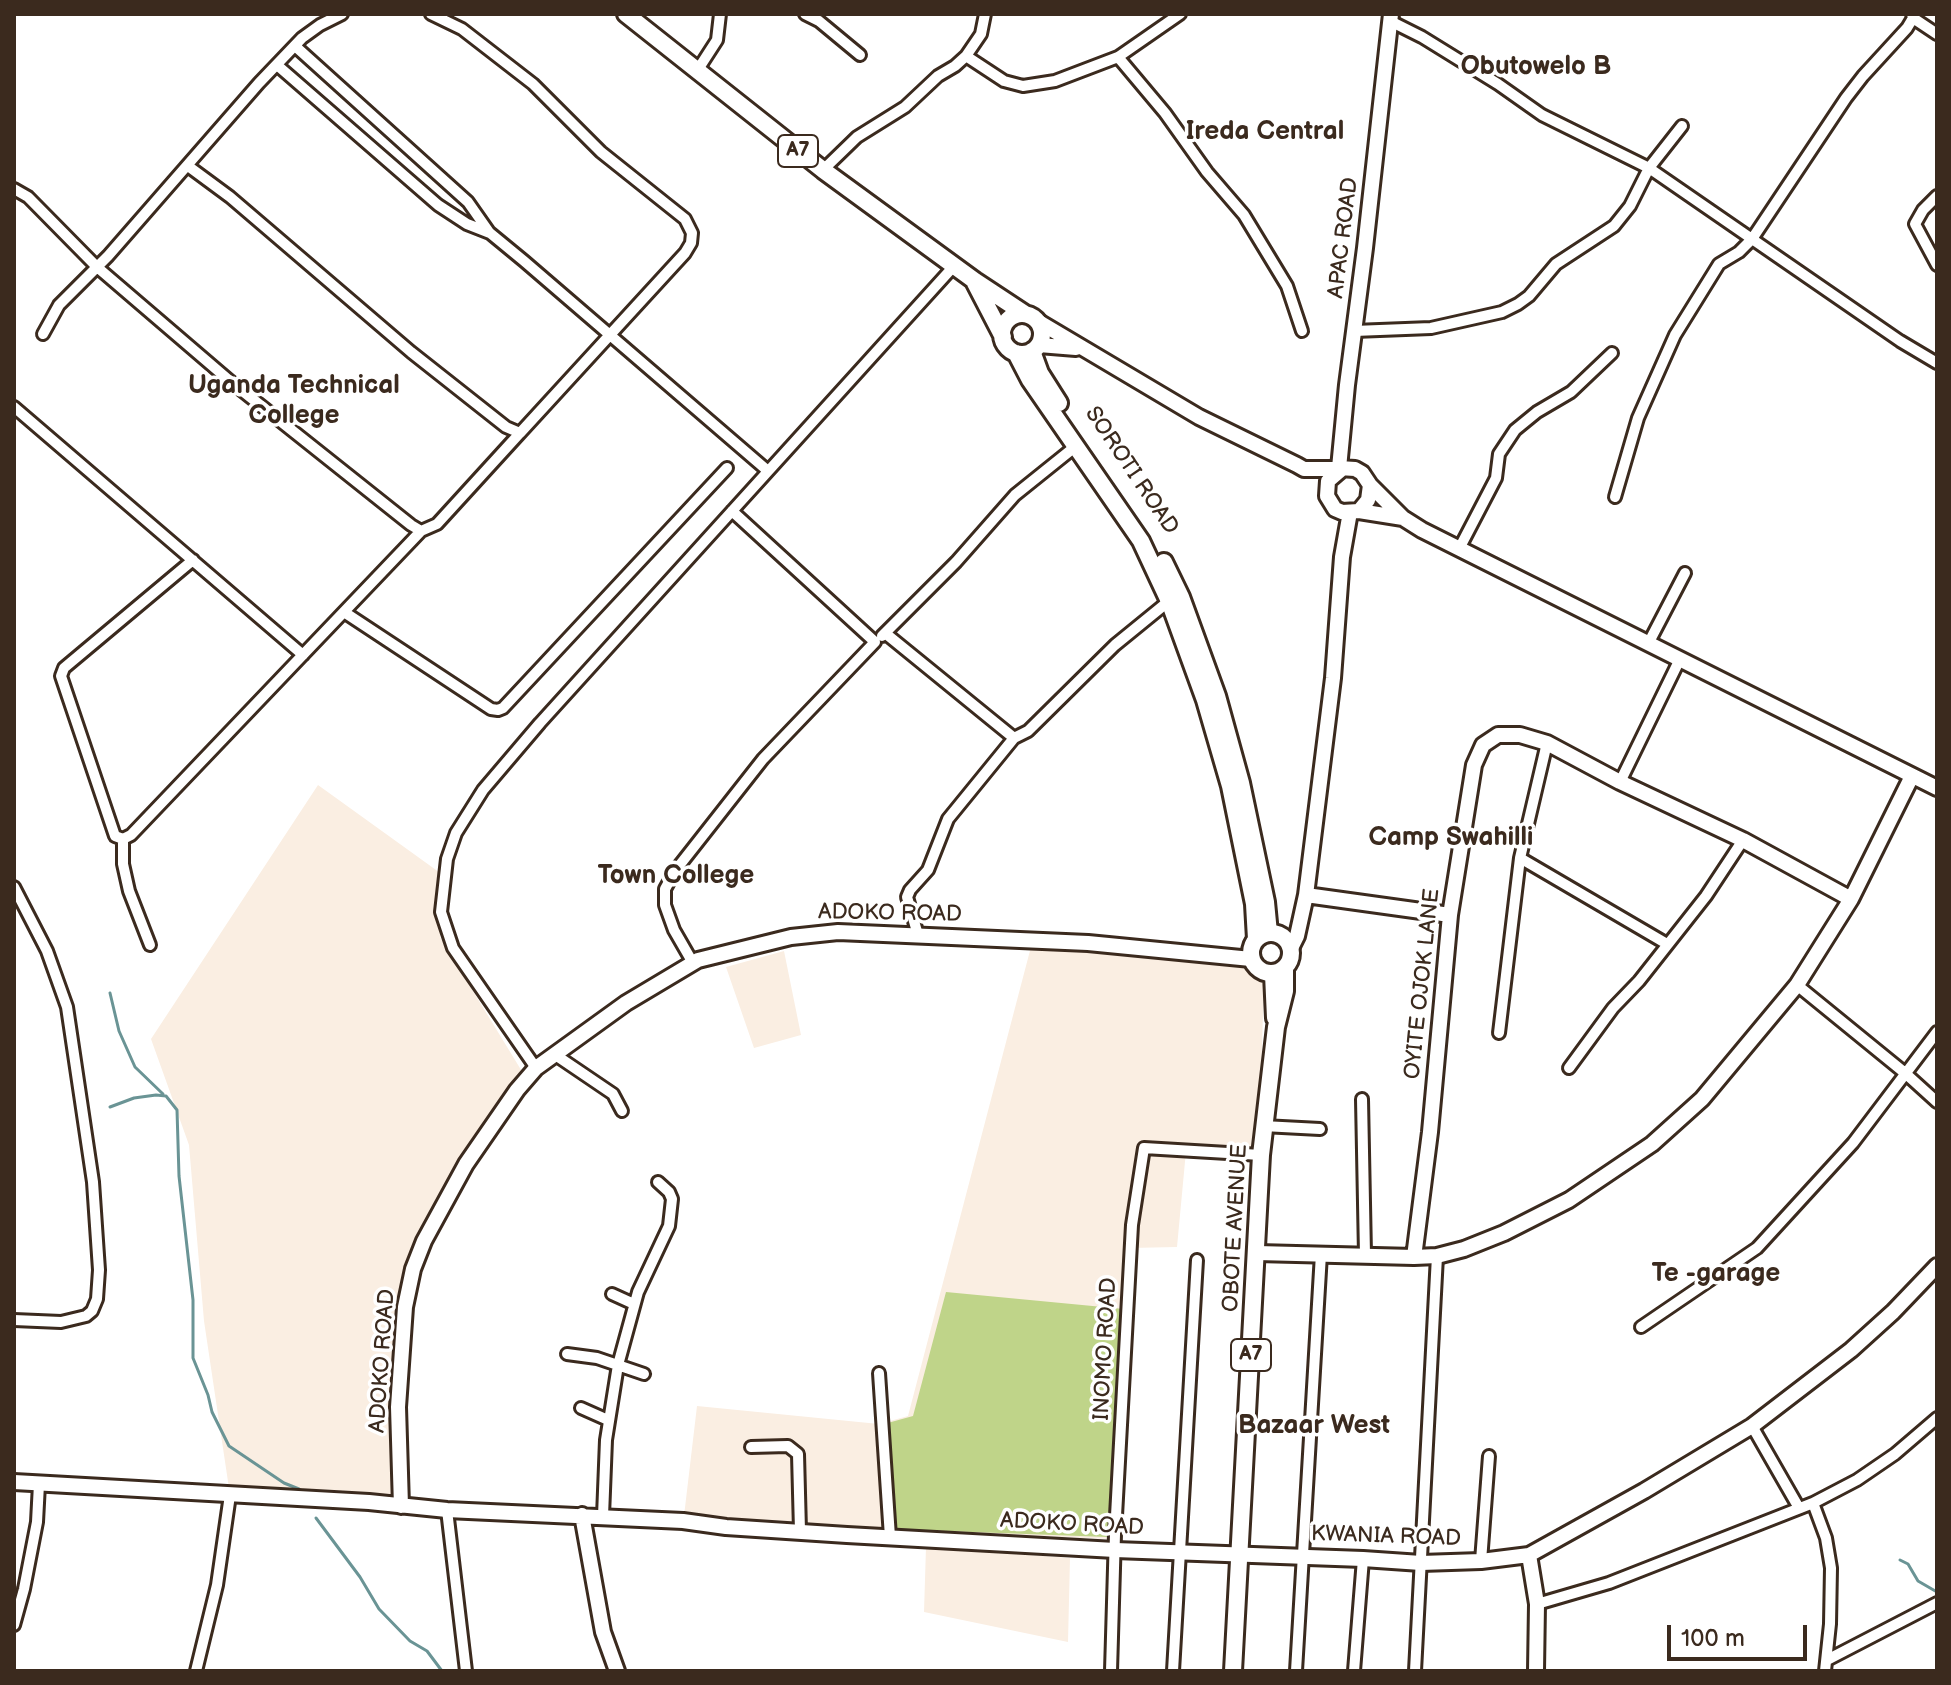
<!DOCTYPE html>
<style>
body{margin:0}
#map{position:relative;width:1951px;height:1685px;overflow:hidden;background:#fff;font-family:"Balsamiq Sans",sans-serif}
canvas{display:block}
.frame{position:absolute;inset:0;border:16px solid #3b2a1e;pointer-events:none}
.scale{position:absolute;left:1667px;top:1625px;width:140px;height:36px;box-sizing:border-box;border:4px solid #3b2a1e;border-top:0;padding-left:10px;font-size:24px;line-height:28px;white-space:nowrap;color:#3b2a1e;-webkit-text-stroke:6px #fff;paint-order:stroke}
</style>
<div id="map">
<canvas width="1951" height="1685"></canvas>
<div class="frame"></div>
<div class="scale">100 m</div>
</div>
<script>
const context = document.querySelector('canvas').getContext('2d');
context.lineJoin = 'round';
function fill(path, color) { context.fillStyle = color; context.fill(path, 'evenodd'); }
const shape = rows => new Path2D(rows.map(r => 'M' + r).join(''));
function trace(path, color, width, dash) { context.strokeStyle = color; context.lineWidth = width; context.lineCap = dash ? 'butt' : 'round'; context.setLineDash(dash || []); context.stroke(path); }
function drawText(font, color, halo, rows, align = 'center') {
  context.font = font + ' "Balsamiq Sans",sans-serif'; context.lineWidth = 7; context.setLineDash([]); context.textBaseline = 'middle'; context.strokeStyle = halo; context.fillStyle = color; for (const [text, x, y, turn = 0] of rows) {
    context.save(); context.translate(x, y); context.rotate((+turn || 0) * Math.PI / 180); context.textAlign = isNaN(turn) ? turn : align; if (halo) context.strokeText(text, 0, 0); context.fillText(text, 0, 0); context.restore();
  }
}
fill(shape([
 [318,785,443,875,440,937,526,1078,502,1112,416,1270,405,1350,403,1502,230,1495,204,1321,189,1145,151,1039],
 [1032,943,1256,966,1264,978,1259,1152,1186,1151,1177,1247,1130,1248,1109,1539,846,1529,684,1516,697,1406,879,1424,908,1416],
 [784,951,801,1035,754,1048,726,967],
 [926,1547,1070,1558,1068,1642,924,1612]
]), '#faeee2');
fill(shape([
 [946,1292,1124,1309,1107,1537,891,1529,884,1424,913,1416]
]), '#bfd489');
trace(shape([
 [110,993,119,1031,135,1067,163,1094],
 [110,1107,134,1098,156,1095,166,1096,177,1110,179,1176,193,1300,193,1358,208,1395,212,1412,229,1446,284,1483,299,1489],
 [316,1518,360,1577,379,1609,410,1641,427,1651,442,1671],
 [1900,1560,1908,1564,1918,1581,1937,1592]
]), '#6a9495', 3);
const street = shape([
 [805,14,819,21,860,55],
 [1913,18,1937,34],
 [1390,21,1422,37,1498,84,1542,115,1649,168,1900,341,1937,363],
 [295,46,468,202,489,232],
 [966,56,1004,81,1023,86,1055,81,1118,57,1180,14],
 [1118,57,1165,113,1207,172,1244,215,1287,286,1302,331],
 [277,65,438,205,467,224,490,233,524,261,768,471],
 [697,71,717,40,720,14],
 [188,166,230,197,411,352,506,427,520,433,685,253,691,243,692,233,685,219,601,152,533,84,462,29,431,14],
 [823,170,857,137,905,107,938,76,955,66,966,56,981,34,985,14],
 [14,189,28,197,97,267,230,381,411,525,421,531,437,524,520,433],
 [1937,196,1923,210,1915,224,1937,265],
 [1354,331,1431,328,1502,312,1518,304,1529,296,1556,264,1614,226,1630,206,1649,168,1682,126],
 [43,334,59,305,108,256,259,83,302,38,320,25,342,14],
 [14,407,303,655],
 [1615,497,1638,418,1675,335,1719,264,1739,252,1752,239,1846,98,1863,76,1907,28,1913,18,1912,14],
 [1459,549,1496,478,1499,454,1515,430,1537,412,1571,392,1612,353],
 [193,560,64,668,61,676,115,836,123,839,131,835,421,531],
 [344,612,491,709,498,710,503,708,727,468],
 [885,633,1014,738,1028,731,1115,645,1169,601],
 [882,636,956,562,1015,495,1076,446],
 [1648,644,1685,573],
 [1620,782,1680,659],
 [123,839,123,864,129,891,150,945],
 [1520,858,1667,944],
 [14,887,47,951,67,1007,93,1182,99,1270,97,1299,92,1311,86,1316,61,1322,14,1320],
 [918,935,907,897,910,890,928,870,948,819,1014,738],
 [693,963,674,930,665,905,665,889,675,871,763,759,875,642,732,511],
 [1797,985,1905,1073,1937,1102],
 [1499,1033,1520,858,1547,743],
 [554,1054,613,1094,622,1111],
 [536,1068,453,948,441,912,447,859,456,833,483,790,540,723,954,266],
 [1569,1068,1613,1008,1639,981,1706,896,1743,840],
 [1362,1099,1365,1255],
 [1263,1126,1320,1129],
 [612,1294,634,1304],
 [1641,1327,1757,1248,1853,1143,1937,1032],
 [567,1354,597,1358,644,1374],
 [879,1373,890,1537],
 [581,1408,608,1420],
 [1752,1426,1799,1508],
 [751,1447,788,1446,798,1454,800,1531],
 [1813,1503,1826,1538,1831,1568,1830,1624,1825,1671],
 [447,1510,466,1671],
 [603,1516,606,1440,618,1365,638,1292,669,1226,672,1199,669,1192,658,1182],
 [1481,1561,1489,1456],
 [1537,1604,1609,1583,1813,1503,1857,1480,1895,1454,1937,1418],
 [14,1625,24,1589,37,1522,39,1484],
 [1827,1660,1937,1603],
 [196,1671,217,1585,230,1495],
 [1111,1671,1115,1534,1132,1225,1144,1148,1261,1155],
 [1173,1671,1197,1260],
 [1296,1671,1321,1254],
 [1354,1671,1363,1559],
 [1415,1671,1437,1256]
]);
const secondary = shape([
 [1039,322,1199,417,1297,465,1304,469,1341,469],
 [1039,345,1076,348],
 [1339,468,1347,385,1365,248,1391,14],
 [1370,485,1368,500,1359,511,1342,512,1335,509,1327,496,1328,481,1342,469,1339,468,1355,469,1362,473,1370,485,1403,518,1422,530,1937,788],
 [1359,511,1403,518],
 [1306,895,1450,915],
 [1291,948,1297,936,1306,895,1333,678,1342,557,1350,512],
 [1257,1253,1414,1257,1437,1256,1464,1249,1504,1233,1569,1200,1652,1144,1702,1099,1797,985,1851,899,1912,776],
 [1414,1257,1430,1132,1450,915,1474,765,1483,745,1498,735,1520,735,1547,743,1620,782,1743,840,1851,899],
 [14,1482,369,1502,447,1510,683,1521,726,1527,847,1535,1115,1550,1363,1559,1421,1563,1481,1561,1529,1555,1644,1491,1752,1426,1851,1350,1893,1312,1937,1266],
 [401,1506,398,1407,405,1307,413,1269,424,1241,466,1164,517,1090,536,1068,626,1003,698,960,791,937,838,932,1088,943,1251,959],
 [582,1515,603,1632,617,1671],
 [1529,1555,1537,1604,1536,1671]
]);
const primary = shape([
 [626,14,823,170,975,281,1025,314],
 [975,283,1003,337],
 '1002 334a20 20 0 1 1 40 0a20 20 0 1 1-40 0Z',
 [1032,351,1040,373,1059,403],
 [1016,353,1030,380,1141,541,1169,601,1205,700,1230,786,1254,904,1256,939],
 [1164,562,1181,597,1217,696,1241,783,1266,902,1269,933],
 '1251 953a20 20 0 1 1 40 0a20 20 0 1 1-40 0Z',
 [1273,974,1275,1018],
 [1233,1671,1261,1155,1276,1027,1285,991,1285,968]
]);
trace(street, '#3b2a1e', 16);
trace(secondary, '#3b2a1e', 20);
trace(primary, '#3b2a1e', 22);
trace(street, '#fff', 10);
trace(secondary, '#fff', 14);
trace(primary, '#fff', 16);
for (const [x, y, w] of [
 [798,151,40],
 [1251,1355,40]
]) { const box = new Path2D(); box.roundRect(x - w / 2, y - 16, w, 32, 6); context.fillStyle = '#fff'; context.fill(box); trace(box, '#3b2a1e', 2); }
drawText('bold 20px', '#3b2a1e', null, [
 ["A7",798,151],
 ["A7",1251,1355]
]);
drawText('22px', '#3b2a1e', '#fff', [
 ["APAC ROAD",1344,238,-83],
 ["SOROTI ROAD",1131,471,56],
 ["ADOKO ROAD",890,914,1],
 ["OYITE OJOK LANE",1423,984,-84],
 ["OBOTE AVENUE",1236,1228,-87],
 ["INOMO ROAD",1106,1349,-87],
 ["ADOKO ROAD",383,1361,-86],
 ["ADOKO ROAD",1072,1525,3],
 ["KWANIA ROAD",1386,1537,2]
]);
drawText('bold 26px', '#3b2a1e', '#fff', [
 ["Obutowelo B",1536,67],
 ["Ireda Central",1265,132],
 ["Uganda Technical",294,386],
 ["College",294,416],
 ["Camp Swahilli",1451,838],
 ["Town College",676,876],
 ["Te -garage",1716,1274],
 ["Bazaar West",1314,1426]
]);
</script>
